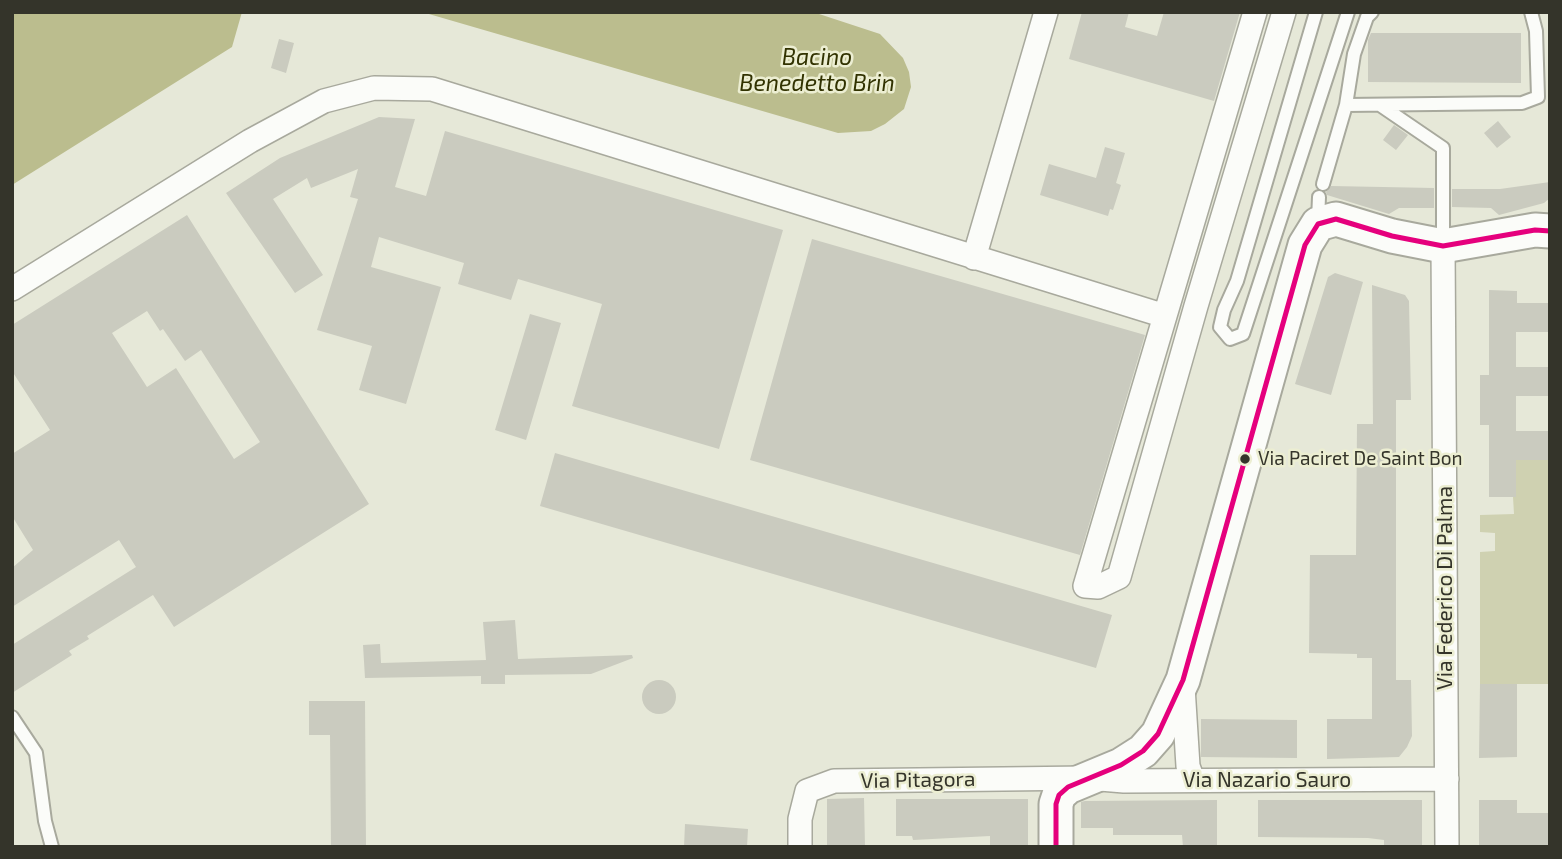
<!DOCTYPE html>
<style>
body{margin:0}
#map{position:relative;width:1562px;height:859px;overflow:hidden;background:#e6e8d8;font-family:"Exo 2",sans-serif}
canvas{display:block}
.frame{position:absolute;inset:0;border:14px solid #34342a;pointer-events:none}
</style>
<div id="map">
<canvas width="1562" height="859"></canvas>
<div class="frame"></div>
</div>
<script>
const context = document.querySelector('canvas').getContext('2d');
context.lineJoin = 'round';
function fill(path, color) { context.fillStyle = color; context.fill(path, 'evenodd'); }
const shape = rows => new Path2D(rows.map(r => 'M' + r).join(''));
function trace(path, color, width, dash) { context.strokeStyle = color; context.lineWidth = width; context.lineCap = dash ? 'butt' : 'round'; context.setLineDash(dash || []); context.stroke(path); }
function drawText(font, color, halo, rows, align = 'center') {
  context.font = font + ' "Exo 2",sans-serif'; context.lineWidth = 5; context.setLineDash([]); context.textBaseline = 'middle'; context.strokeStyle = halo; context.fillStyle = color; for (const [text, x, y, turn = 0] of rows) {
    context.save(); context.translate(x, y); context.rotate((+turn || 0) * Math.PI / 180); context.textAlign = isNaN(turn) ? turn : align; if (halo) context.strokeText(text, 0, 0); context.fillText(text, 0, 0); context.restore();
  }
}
fill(shape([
 [1516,439,1541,460,1550,460,1550,684,1480,684,1480,552,1495,551,1495,533,1480,532,1480,515,1514,514,1513,497,1516,497]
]), '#cfd1b1');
fill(shape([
 [12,12,242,12,232,47,12,185],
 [422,12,813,12,880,34,903,58,909,72,911,87,904,109,885,124,871,131,838,133]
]), '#bbbd8e');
fill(shape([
 [1082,12,1129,12,1125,27,1157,36,1164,12,1240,12,1214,101,1069,59],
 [1371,33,1521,33,1521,83,1368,82,1368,40],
 [279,39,294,43,286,73,271,68],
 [379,117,415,119,395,187,426,196,445,131,783,230,719,449,572,406,602,304,518,279,511,300,458,284,464,263,379,237,371,267,441,287,406,404,359,390,372,346,317,330,358,199,350,197,358,169,311,188,307,178,273,199,323,275,295,293,226,193,280,158],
 [1498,121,1511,137,1497,148,1484,133],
 [1394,125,1408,135,1396,150,1383,140],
 [1105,147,1125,153,1116,183,1121,185,1113,210,1110,209,1108,216,1040,195,1049,164,1096,178],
 [1550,182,1550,198,1544,203,1499,215,1491,208,1452,207,1452,189,1500,189],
 [1331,186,1434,188,1434,208,1399,208,1389,214,1327,195,1326,192],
 [187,215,369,504,174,627,153,595,87,636,89,639,69,651,72,655,12,693,12,645,136,567,119,540,12,607,12,568,33,550,12,516,12,454,50,430,12,371,12,325],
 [147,311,160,331,163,329,185,361,201,350,260,442,234,459,176,368,147,387,112,333],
 [812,239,1145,335,1080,555,750,460],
 [1335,273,1363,282,1331,395,1295,384,1328,277],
 [1372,285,1405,295,1409,301,1411,400,1396,400,1396,680,1411,680,1412,736,1407,747,1399,757,1327,759,1327,719,1372,719,1372,658,1357,658,1357,654,1309,653,1310,555,1356,555,1357,424,1373,424],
 [1489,290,1517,291,1517,303,1550,303,1550,332,1516,332,1516,367,1550,367,1550,396,1516,396,1516,431,1550,431,1550,460,1516,460,1516,497,1489,497,1489,425,1480,425,1480,375,1489,375],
 [530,314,561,323,526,440,495,430],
 [555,453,1112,615,1096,668,540,506],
 [515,620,518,659,632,655,633,658,591,674,505,675,505,684,481,684,481,676,365,678,363,645,380,644,381,663,486,660,483,622],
 '642 697a17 17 0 1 1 34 0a17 17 0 1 1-34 0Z',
 [1480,684,1517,684,1517,757,1479,758],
 [309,701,365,701,366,847,331,847,330,735,309,735],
 [1201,719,1297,720,1297,758,1201,757],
 [864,798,865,847,827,847,827,799],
 [896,799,1028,799,1028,847,990,847,990,836,913,840,912,836,896,836],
 [1217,800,1217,847,1183,847,1182,835,1113,835,1113,828,1081,828,1081,802,1085,801],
 [1258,800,1422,800,1422,847,1384,847,1384,840,1368,838,1258,837],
 [1479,800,1517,800,1517,813,1550,813,1550,847,1479,847],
 [685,824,748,829,747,847,684,847]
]), '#cacbbf');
const lane = shape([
 [1316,12,1237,281,1224,310,1220,327,1230,339,1243,334,1348,12],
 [1346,105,1522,103,1538,97,1536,31,1531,12],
 [1380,105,1443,148,1443,245],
 [1323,184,1346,105,1354,54,1367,17,1372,12],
 [1318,220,1319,197],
 [12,717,36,753,45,821,52,847]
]);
const street = shape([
 [1255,12,1085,586,1098,587,1119,577,1196,306,1284,12],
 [1443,246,1447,847],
 [974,258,1046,12],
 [12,289,250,141,324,101,374,88,432,89,1165,316],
 [1183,687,1188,766,1193,780],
 [800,847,800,819,807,791,834,781,1088,778,1124,781,1447,779]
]);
const secondary = shape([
 [1056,847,1056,804,1059,795,1068,787,1121,765,1143,751,1158,734,1183,680,1305,245,1318,224,1336,219,1392,236,1443,246,1535,230,1550,231]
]);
trace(lane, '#a8a99d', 16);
trace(street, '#a8a99d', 26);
trace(secondary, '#a8a99d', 37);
trace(lane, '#fbfcf9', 12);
trace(street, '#fbfcf9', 23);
trace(secondary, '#fbfcf9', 33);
trace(shape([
 [1056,847,1056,804,1059,795,1068,787,1121,765,1143,751,1158,734,1183,680,1305,245,1318,224,1336,219,1392,236,1443,246,1535,230,1550,231]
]), '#e5007d', 5);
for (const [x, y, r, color] of [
 [1245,459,6,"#34342a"]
]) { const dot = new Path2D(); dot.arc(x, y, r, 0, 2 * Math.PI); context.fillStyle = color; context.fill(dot); trace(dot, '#eceed2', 2.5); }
drawText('19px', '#34342a', '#eceed2', [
 ["Via Paciret De Saint Bon",1258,459]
], 'left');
drawText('21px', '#34342a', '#eceed2', [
 ["Via Federico Di Palma",1445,588,-90],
 ["Via Pitagora",918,780,-1],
 ["Via Nazario Sauro",1267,780]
]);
drawText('italic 23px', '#313200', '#eceed2', [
 ["Bacino",817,57],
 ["Benedetto Brin",817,83]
]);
</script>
